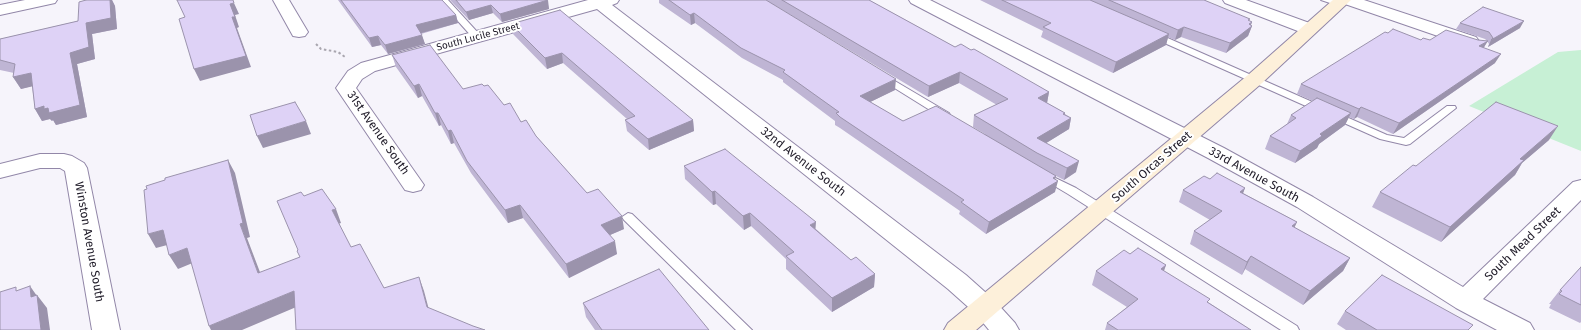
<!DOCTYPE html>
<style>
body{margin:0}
canvas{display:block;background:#f6f4fb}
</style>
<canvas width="1581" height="330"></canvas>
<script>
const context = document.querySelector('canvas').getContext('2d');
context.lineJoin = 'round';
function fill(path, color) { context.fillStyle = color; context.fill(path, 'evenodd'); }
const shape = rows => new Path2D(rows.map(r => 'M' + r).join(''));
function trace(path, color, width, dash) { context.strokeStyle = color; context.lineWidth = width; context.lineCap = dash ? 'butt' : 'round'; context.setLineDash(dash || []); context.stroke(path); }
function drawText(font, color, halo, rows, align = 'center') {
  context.font = font + ' "Fira Sans",sans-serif'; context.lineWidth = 4; context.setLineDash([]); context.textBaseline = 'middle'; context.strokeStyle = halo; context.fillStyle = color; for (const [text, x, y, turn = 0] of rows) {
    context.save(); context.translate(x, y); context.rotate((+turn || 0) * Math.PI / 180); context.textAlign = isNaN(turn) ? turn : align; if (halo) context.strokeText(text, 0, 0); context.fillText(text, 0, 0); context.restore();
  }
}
fill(shape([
 [1581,50,1581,151,1469,106,1558,52]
]), '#c7f0d5');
const lane = shape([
 [439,0,448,0,480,35,480,39,474,39,439,0],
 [1321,0,1334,0,1343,4,1339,6,1321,0],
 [1154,32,1387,135,1404,138,1447,106,1455,106,1456,108,1410,144,1406,145,1380,139,1151,37,1151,33,1154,32],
 [883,74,949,113,950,115,949,117,941,117,880,79,878,77,880,75,883,74],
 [1045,173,1076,188,1297,326,1299,330,1281,330,1068,194,1041,178,1039,176,1041,174,1045,173],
 [628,213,632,214,752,330,736,330,624,220,622,217,628,213]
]);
const street = shape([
 [25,0,57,0,55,3,0,15,0,5,25,0],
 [273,0,289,0,308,32,305,36,299,37,293,36,273,0],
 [588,0,619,0,617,3,612,5,966,275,994,300,1015,323,1019,330,989,330,976,314,948,289,597,9,375,71,362,79,356,88,424,185,421,190,413,192,405,190,336,88,348,71,361,63,588,0],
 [909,0,930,0,1224,148,1313,197,1463,287,1573,182,1581,180,1581,200,1483,299,1530,323,1534,330,1497,330,1456,308,1297,207,1208,158,911,3,909,0],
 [1223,0,1246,0,1315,25,1318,29,1315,33,1309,34,1303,33,1225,3,1223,0],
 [1340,0,1364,0,1476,37,1479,41,1476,45,1470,46,1464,45,1342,3,1340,0],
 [40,154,64,154,72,156,84,163,87,168,120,330,92,330,65,171,60,168,40,168,0,178,0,164,40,154]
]);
const secondary = shape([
 [1333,0,1351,0,1262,83,976,330,944,330,948,323,1248,75,1333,0]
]);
trace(lane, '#9287a8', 2);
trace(street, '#9287a8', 2);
trace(secondary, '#9287a8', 2);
trace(shape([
 [316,44,321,49,338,52,345,57]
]), '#a9a6af', 2, [2.5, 2.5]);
fill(lane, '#fff');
fill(street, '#fff');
fill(secondary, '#fdf0da');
fill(shape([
 [86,0,112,0,115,6,117,29,92,34,95,59,77,64,87,117,56,125,53,120,52,121,50,119,42,121,35,109,32,86,21,89,13,77,14,73,0,70,0,39,78,21],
 [338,0,442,0,456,15,458,23,421,34,425,44,388,54,381,45,372,47],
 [450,0,547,0,549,9,502,22,493,13,469,20],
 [659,0,869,0,955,47,1049,92,1047,103,1065,113,1065,114,1071,118,1069,129,1046,143,1076,172,1064,180,1056,176,1055,179,1055,192,986,234,959,214,960,211,840,128,835,125,835,121,783,82,783,80,742,58,695,23,691,25,659,3],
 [774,5,928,97,959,83,997,105,974,115,973,127,985,134,903,121,870,102,895,90],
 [980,0,1204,0,1252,22,1251,25,1252,26,1248,36,1226,53,1181,37,1175,40,1168,37,1166,45,1113,73,1041,37,1043,31],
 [1460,23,1520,28,1488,47,1489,44,1487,41,1484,48,1495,63,1393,134,1357,117,1354,119,1349,117,1345,125,1319,144,1317,148,1295,163,1265,149,1270,136,1287,124,1291,115,1313,101,1297,94,1301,84,1388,33,1421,40,1430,40,1487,41,1485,39,1456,29],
 [511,24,693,120,694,131,649,150,627,131,625,120,627,119,563,63,547,69,513,34],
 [392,55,463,89,484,86,536,136,587,193,624,229,610,235,617,254,569,278,523,218,508,223,471,173,454,143,451,144,441,125,439,126,422,96,418,98,396,67],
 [1549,140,1522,163,1515,175,1441,242,1372,207,1380,192,1416,166],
 [684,166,816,229,851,260,875,274,874,287,832,312,786,269,786,259,751,226,744,230,716,204,713,205,685,179],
 [1210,179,1245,188,1243,193,1297,222,1294,227,1350,258,1343,271,1303,305,1245,269,1242,275,1190,244,1194,231,1210,220,1179,202,1183,190],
 [1130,254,1166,265,1164,271,1208,302,1251,330,1105,330,1107,323,1127,307,1092,285,1096,271],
 [1581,267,1581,322,1580,323,1549,308,1551,304,1549,304,1560,290],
 [583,303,709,330,595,330,586,317],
 [1345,311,1469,330,1346,330,1337,324]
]), '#bfb5d4');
fill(shape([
 [110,0,112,0,115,6,117,29,92,34,95,59,77,64,87,117,56,125,53,120,52,121,50,119,42,121,35,109,70,53,86,23],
 [548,0,549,9,502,22,500,14],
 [234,3,239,14,235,15,239,27,237,28,251,67,200,81,194,69,230,4],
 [491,5,493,13,469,20,466,12],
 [694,13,695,23,691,25,690,15],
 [456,15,458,23,418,34,416,25],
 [1524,21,1520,28,1488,47,1491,40],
 [1252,22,1250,27,1252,26,1248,36,1226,53,1230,43],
 [1184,27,1181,37,1175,40,1178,30],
 [1169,34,1166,45,1113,73,1116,62],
 [422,35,425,44,388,54,385,45],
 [378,36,381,45,372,47,369,38],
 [1488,41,1482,50,1479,46],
 [562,53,563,63,547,69,545,58],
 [1501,54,1495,63,1393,134,1399,123],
 [960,72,959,83,928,97,929,86],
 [31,73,38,85,21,89,13,77],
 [896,79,895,90,860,107,860,96],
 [419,84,422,96,418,98,414,86],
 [1049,92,1047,103,1038,98],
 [1361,107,1357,117,1354,119,1359,109],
 [435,113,438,113,441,125,439,126],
 [1065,113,1063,123,1071,118,1069,129,1035,150,1037,138,1063,114],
 [1351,113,1345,125,1319,144,1317,148,1295,163,1300,151,1320,134],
 [693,120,694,131,649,150,648,139],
 [306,121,311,134,263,148,257,136],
 [1558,126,1549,140,1522,163,1515,175,1441,242,1450,227,1520,159],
 [451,130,454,143,451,144,448,131],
 [228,160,235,173,250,237,247,238,266,288,258,273,240,224],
 [1079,161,1076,172,1064,180,1067,168],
 [1056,176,1054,183,1058,181,1055,192,986,234,989,222],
 [1245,188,1240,201,1240,192],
 [715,191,716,204,713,205,712,192],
 [520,205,523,218,508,223,505,210],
 [336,209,341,223,338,224,332,210],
 [750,213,751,226,744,230,743,216],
 [622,216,624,229,603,238,601,225],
 [816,222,815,235,810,225],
 [1297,222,1291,235,1292,226],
 [163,230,171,244,156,248,148,234],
 [615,241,617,254,569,278,566,264],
 [187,248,195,262,178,269,169,255],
 [1251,256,1245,269,1242,275,1247,262],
 [1350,258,1343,271,1303,305,1310,291],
 [1166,265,1161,278,1161,269],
 [875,274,874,287,832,312,832,298],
 [419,277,424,291,432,321,427,307],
 [30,286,37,296,37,295,47,308,50,330,41,330,31,297],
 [294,291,301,305,242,330,211,330,209,326]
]), '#9b93ac');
const building = shape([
 [86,0,110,0,111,18,86,23,89,47,70,53,80,105,49,113,48,108,44,109,44,106,35,109,31,73,13,77,15,64,0,60,0,39,78,21,79,2,86,0],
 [177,0,233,0,234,3,230,4,235,17,232,17,246,56,194,69,179,19,185,17,177,0],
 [341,0,442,0,456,15,416,25,422,35,385,45,378,36,369,38,341,0],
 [456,0,548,0,500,14,491,5,466,12,456,0],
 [669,0,766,0,896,79,860,96,903,121,936,106,1056,176,1053,178,1058,181,989,222,961,202,964,200,840,117,836,113,839,112,783,72,785,70,741,48,694,13,690,15,669,0],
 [782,0,869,0,955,47,961,44,971,50,974,49,1049,92,1038,98,1065,113,1063,114,1071,118,1037,138,1079,161,1067,168,1037,153,974,115,1008,99,960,72,929,86,782,0],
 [1002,0,1090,0,1169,34,1116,62,1043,27,1051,23,1002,0],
 [1109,0,1204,0,1250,19,1248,20,1252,22,1249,24,1252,26,1230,43,1184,27,1178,30,1109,0],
 [1483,7,1524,21,1491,40,1493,38,1489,32,1460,23,1483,7],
 [560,10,693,120,648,139,625,120,635,116,562,53,545,58,511,24,560,10],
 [1393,29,1421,40,1423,38,1430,40,1446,30,1478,40,1488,41,1479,46,1501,54,1399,123,1361,107,1359,109,1301,84,1385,32,1388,33,1393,29],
 [430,45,463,89,482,84,484,86,488,85,504,105,510,103,521,122,526,120,536,136,587,193,598,189,622,216,601,225,615,241,566,264,520,205,505,210,467,161,451,130,448,131,438,113,435,113,419,84,414,86,392,55,430,45],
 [1317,98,1351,113,1320,134,1322,136,1300,151,1270,136,1296,118,1291,115,1317,98],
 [295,102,306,121,257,136,250,115,295,102],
 [1496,102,1558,126,1520,159,1524,160,1450,227,1380,192,1413,165,1416,166,1496,102],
 [725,149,816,222,810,225,851,260,856,257,875,274,832,298,786,256,794,252,750,213,743,216,715,191,712,192,684,166,725,149],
 [228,160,243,223,240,224,258,273,300,257,297,251,298,250,277,201,301,192,304,196,322,189,336,209,332,210,351,247,360,244,384,288,419,277,427,307,473,326,485,330,296,330,294,291,209,326,187,248,169,255,163,230,148,234,144,190,147,189,146,186,165,180,165,178,228,160],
 [1217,173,1245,188,1240,192,1297,222,1292,226,1350,258,1310,291,1251,256,1247,262,1194,231,1222,211,1183,190,1204,176,1210,179,1217,173],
 [1138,248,1166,265,1161,269,1210,299,1207,302,1251,330,1118,330,1107,323,1138,299,1096,271,1124,250,1130,254,1138,248],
 [1581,267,1581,305,1559,294,1562,291,1560,290,1581,267],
 [659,269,709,330,602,330,583,303,659,269],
 [1382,275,1473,325,1468,330,1377,330,1345,311,1382,275],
 [30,286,31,297,37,295,41,330,0,330,0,292,16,287,16,291,30,286]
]);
fill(building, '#ded2f6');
trace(building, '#9b93ac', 1);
drawText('10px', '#1f1b28', '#fff', [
 ["South Lucile Street",478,37,-15]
]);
drawText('12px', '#1f1b28', '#fff', [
 ["31st Avenue South",378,133,55],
 ["32nd Avenue South",803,162,38],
 ["South Orcas Street",1152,167,-41],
 ["33rd Avenue South",1254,175,29],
 ["Winston Avenue South",89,242,80],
 ["South Mead Street",1523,244,-44]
]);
</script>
